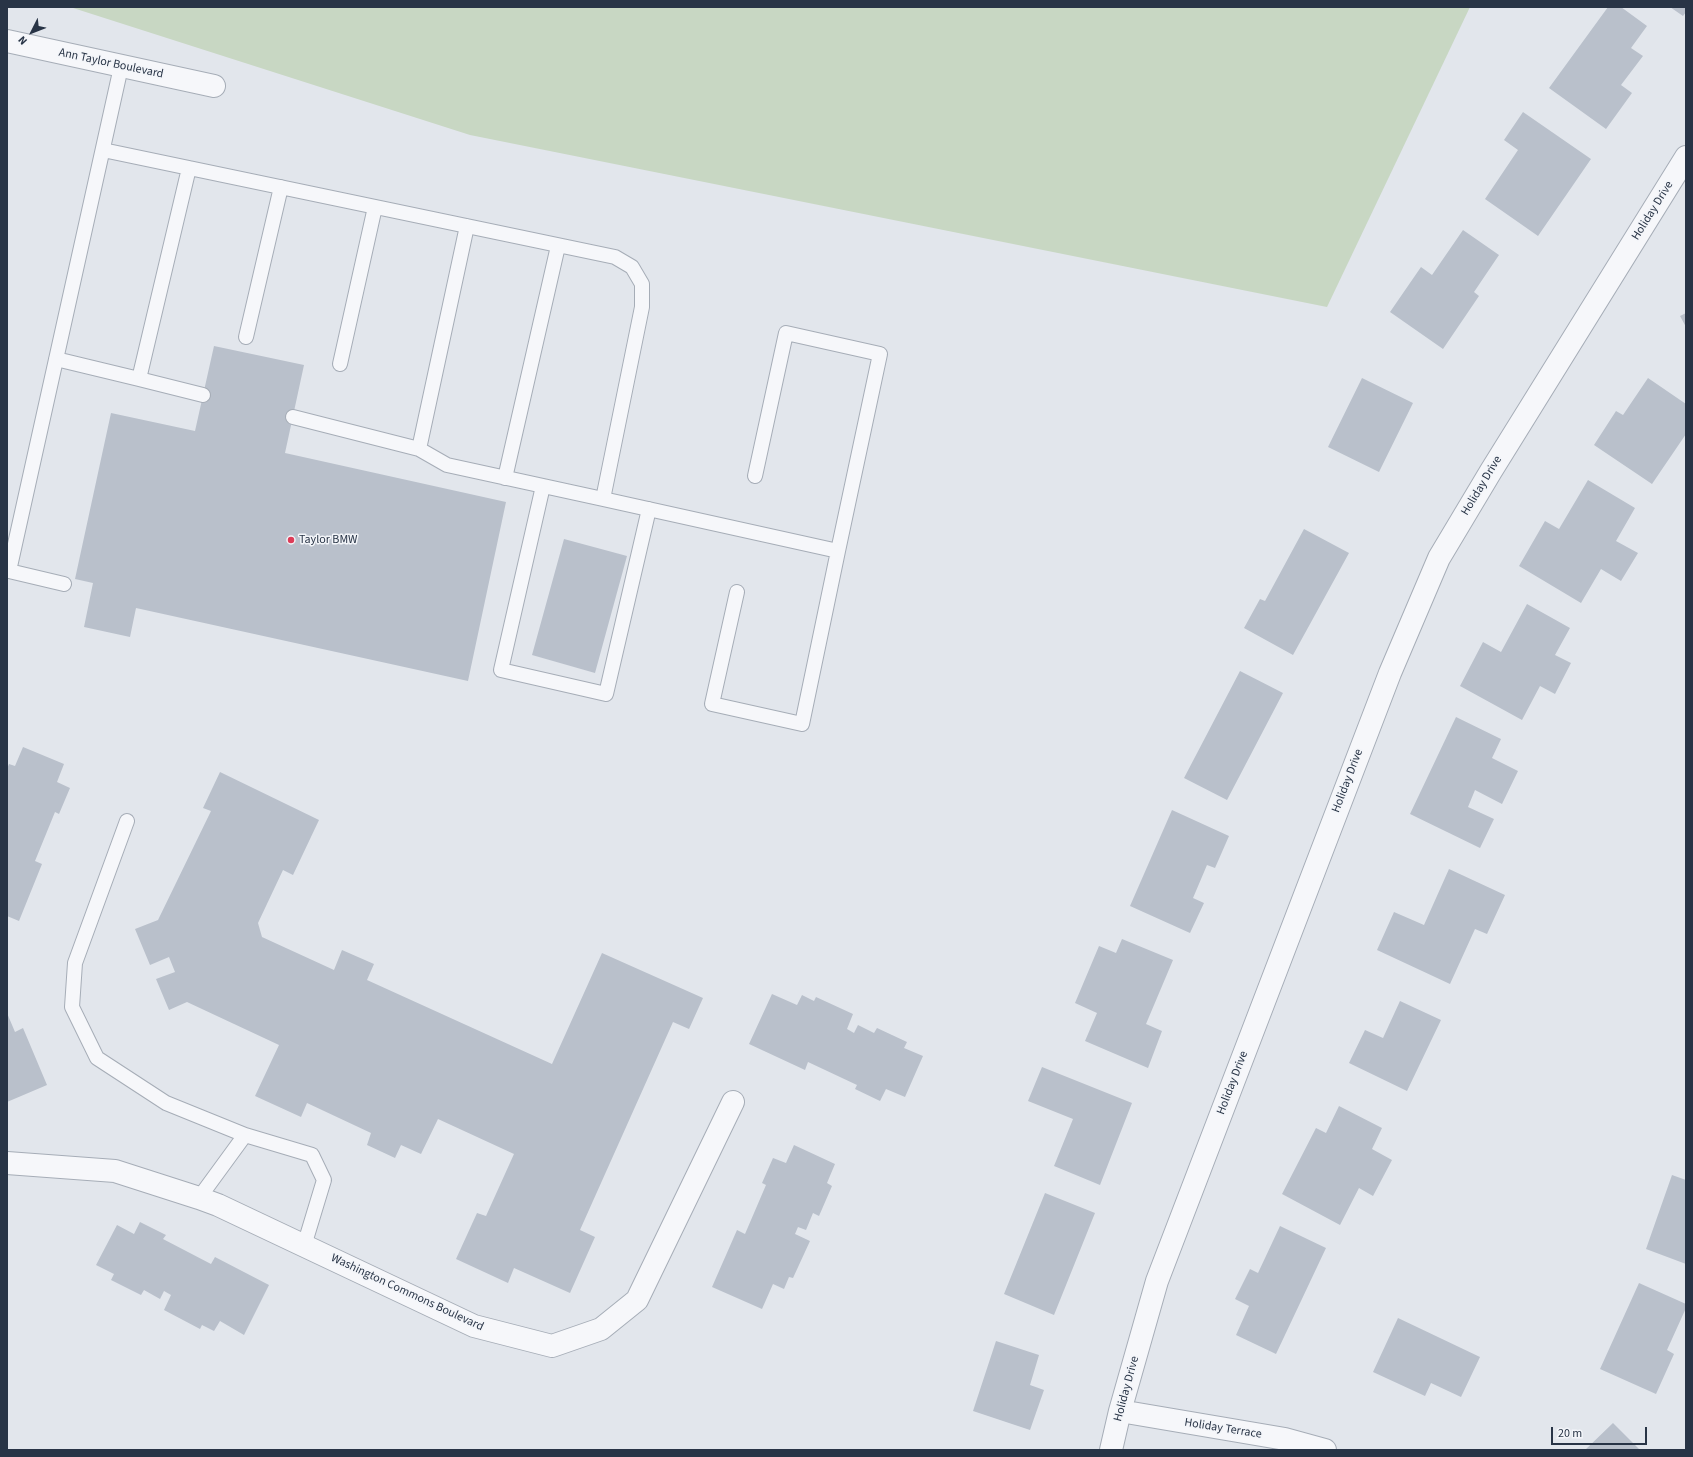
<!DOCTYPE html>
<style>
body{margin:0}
#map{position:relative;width:1693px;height:1457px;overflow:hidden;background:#e2e6ec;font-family:"Source Sans 3",sans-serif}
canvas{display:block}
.frame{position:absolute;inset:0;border:8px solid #283446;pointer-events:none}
.north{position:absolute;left:12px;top:12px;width:40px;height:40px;-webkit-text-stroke:3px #f3f5f9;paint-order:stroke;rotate:228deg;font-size:11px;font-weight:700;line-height:16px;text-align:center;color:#283446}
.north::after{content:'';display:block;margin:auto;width:14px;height:18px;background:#283446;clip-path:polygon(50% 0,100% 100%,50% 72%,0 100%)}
.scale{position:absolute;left:1551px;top:1427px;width:96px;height:18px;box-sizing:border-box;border:2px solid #283446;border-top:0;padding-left:5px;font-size:12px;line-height:14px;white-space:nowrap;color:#283446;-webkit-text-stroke:3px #f3f5f9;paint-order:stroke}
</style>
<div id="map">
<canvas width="1693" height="1457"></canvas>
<div class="frame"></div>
<div class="north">N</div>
<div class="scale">20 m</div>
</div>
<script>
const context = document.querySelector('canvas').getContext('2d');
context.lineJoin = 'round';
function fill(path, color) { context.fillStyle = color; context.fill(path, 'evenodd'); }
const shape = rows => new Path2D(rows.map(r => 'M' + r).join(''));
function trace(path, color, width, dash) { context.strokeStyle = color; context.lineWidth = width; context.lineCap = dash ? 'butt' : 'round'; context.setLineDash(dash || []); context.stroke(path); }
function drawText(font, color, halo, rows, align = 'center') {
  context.font = font + ' "Source Sans 3",sans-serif'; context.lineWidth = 3; context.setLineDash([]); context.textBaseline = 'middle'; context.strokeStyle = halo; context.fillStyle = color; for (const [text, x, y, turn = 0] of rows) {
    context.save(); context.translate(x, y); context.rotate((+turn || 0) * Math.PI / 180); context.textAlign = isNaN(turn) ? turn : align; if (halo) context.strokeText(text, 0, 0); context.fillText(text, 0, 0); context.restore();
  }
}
fill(shape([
 [70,7,1470,7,1327,307,470,135]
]), '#c8d7c3');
fill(shape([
 [1608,7,1621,7,1647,26,1631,48,1643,56,1621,85,1632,93,1606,129,1549,88],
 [1670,7,1686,7,1686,12,1683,16],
 [1523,112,1591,159,1538,236,1485,199,1518,150,1504,140],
 [1463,230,1499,255,1474,292,1479,296,1443,349,1390,312,1421,267,1432,275],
 [1686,313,1686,327,1680,316],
 [214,346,304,365,285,453,506,502,468,681,136,608,130,637,84,627,93,583,75,579,111,413,195,431],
 [1362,378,1413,403,1379,472,1328,447],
 [1648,378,1686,404,1686,434,1652,484,1594,445,1616,411,1623,415],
 [1588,480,1635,508,1616,541,1638,553,1621,581,1601,569,1581,603,1519,566,1545,521,1559,529],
 [1304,529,1349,553,1293,655,1244,628,1260,599,1265,601],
 [564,539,627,556,595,673,532,655],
 [1527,604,1570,628,1555,655,1571,663,1555,694,1540,686,1522,720,1460,686,1483,642,1501,652],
 [1240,671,1283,693,1227,800,1184,778],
 [1456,717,1501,739,1492,758,1518,771,1502,804,1475,790,1468,807,1494,819,1480,848,1410,814],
 [23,747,64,764,57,782,70,788,59,814,55,812,35,861,42,864,19,921,7,916,7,769,9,764,15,766],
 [220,772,319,820,293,875,283,870,258,923,262,937,334,970,342,950,374,964,367,980,552,1064,602,953,703,998,689,1029,673,1022,580,1230,595,1237,570,1293,514,1268,508,1283,456,1259,477,1213,486,1216,514,1154,438,1119,421,1154,401,1145,395,1158,367,1145,371,1133,307,1103,301,1117,255,1096,279,1045,187,1002,169,1010,156,979,175,972,169,957,150,965,135,929,158,920,211,811,203,808],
 [1172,810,1229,836,1215,868,1207,865,1193,898,1204,903,1190,933,1130,906],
 [1449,869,1505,895,1487,934,1475,929,1450,984,1377,950,1394,912,1424,925],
 [1122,939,1173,960,1146,1024,1162,1031,1148,1068,1085,1041,1097,1013,1075,1003,1099,946,1116,953],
 [772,994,797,1005,802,995,814,1001,816,997,853,1014,847,1029,854,1033,858,1025,874,1033,877,1028,907,1042,904,1048,923,1056,905,1097,886,1089,880,1101,855,1089,857,1085,808,1062,805,1070,749,1044],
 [1400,1001,1441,1020,1407,1091,1349,1063,1365,1030,1383,1038],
 [7,1013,15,1032,23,1028,47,1085,7,1102],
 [1042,1067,1132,1103,1100,1185,1054,1166,1073,1119,1028,1101],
 [1339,1106,1382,1128,1372,1149,1392,1160,1373,1196,1359,1188,1340,1225,1282,1194,1316,1128,1326,1133],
 [794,1145,835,1164,827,1183,832,1186,819,1216,813,1213,806,1230,798,1227,795,1234,810,1241,793,1278,789,1277,784,1289,773,1284,762,1309,712,1287,737,1230,745,1234,766,1185,762,1183,773,1158,786,1163],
 [1672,1175,1686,1180,1686,1264,1646,1249],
 [1045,1193,1095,1213,1054,1315,1004,1294],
 [140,1222,166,1235,163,1239,211,1264,215,1257,269,1285,244,1335,220,1321,214,1331,202,1325,200,1329,164,1310,171,1295,164,1291,160,1299,144,1290,141,1295,111,1280,114,1274,96,1265,117,1225,134,1234],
 [1280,1226,1326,1248,1276,1354,1236,1335,1249,1306,1235,1299,1250,1269,1258,1273],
 [1639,1283,1686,1304,1686,1308,1667,1350,1674,1354,1656,1394,1600,1369],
 [1398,1318,1480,1357,1461,1397,1431,1383,1425,1396,1373,1372],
 [996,1341,1039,1355,1030,1385,1044,1390,1030,1430,973,1411],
 [1613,1423,1640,1450,1585,1450]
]), '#b9c0cb');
const service = shape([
 [103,150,615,257,632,267,642,284,642,307,603,499,838,551,880,354,786,333,755,476],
 [467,226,419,449,447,465,603,499],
 [246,337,281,187],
 [56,359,139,379,189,168],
 [340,364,375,207],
 [139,379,203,395],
 [293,417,419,449],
 [505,478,558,246],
 [543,486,501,670,606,694,649,509],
 [64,584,9,571,121,67],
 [737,592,712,704,802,724,838,551],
 [127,821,75,963,72,1007,97,1058,166,1103,245,1135,312,1155,324,1180,304,1246],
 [199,1198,245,1135]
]);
const minor = shape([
 [7,41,214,86],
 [7,1163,115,1171,199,1198,218,1205,474,1326,552,1346,601,1329,637,1300,733,1102],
 [1120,1411,1285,1439,1325,1450],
 [1111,1450,1120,1411,1157,1281,1390,673,1439,558,1491,471,1686,157]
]);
trace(service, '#a6adb7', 16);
trace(minor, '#a6adb7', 24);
trace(service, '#f6f7fa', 14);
trace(minor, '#f6f7fa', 22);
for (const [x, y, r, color] of [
 [291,540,4,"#dd3c58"]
]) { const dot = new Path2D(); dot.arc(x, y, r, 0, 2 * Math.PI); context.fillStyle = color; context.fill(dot); trace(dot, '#f3f5f9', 1.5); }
drawText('12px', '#283446', '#f3f5f9', [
 ["Ann Taylor Boulevard",111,64,12],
 ["Holiday Drive",1653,211,-58],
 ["Holiday Drive",1482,486,-59],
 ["Holiday Drive",1348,781,-69],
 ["Holiday Drive",1233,1083,-69],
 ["Washington Commons Boulevard",407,1293,25],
 ["Holiday Drive",1127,1389,-75],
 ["Holiday Terrace",1223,1429,9]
]);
drawText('12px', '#283446', '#f3f5f9', [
 ["Taylor BMW",299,540]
], 'left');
</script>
